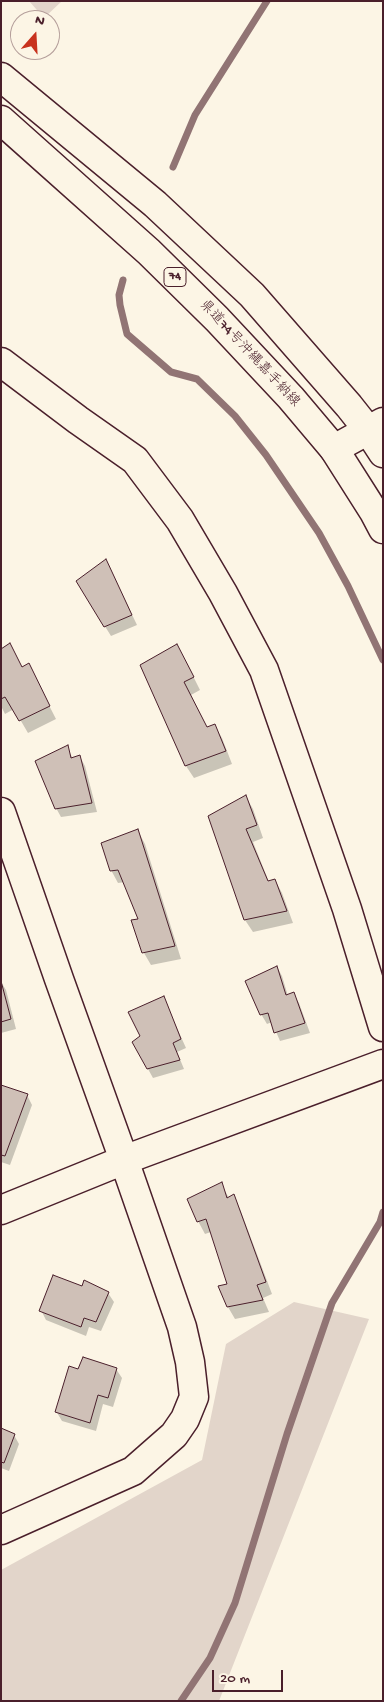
<!DOCTYPE html>
<meta charset="utf-8">
<style>
body{margin:0}
#map{position:relative;width:384px;height:1702px;overflow:hidden;background:#fcf5e5;font-family:"Gochi Hand",sans-serif}
canvas{display:block}
.frame{position:absolute;inset:0;border:2px solid #4a1f2b;pointer-events:none}
.north{position:absolute;left:10px;top:10px;width:50px;height:50px;box-sizing:border-box;background:#fcf5e5;border:1px solid #b59f9b;border-radius:50%;rotate:19deg;font-size:14px;font-weight:700;line-height:20px;text-align:center;color:#4a1f2b}
.north::after{content:'';display:block;margin:auto;width:18px;height:22px;background:#c8321e;clip-path:polygon(50% 0,100% 100%,50% 72%,0 100%)}
.scale{position:absolute;left:212px;top:1670px;width:71px;height:22px;box-sizing:border-box;border:2px solid #4a1f2b;border-top:0;padding-left:6px;font-size:15px;line-height:18px;white-space:nowrap;color:#4a1f2b;-webkit-text-stroke:4px #fcf5e5;paint-order:stroke}
</style>
<div id="map">
<canvas width="384" height="1702"></canvas>
<div class="frame"></div>
<div class="north">N</div>
<div class="scale">20 m</div>
</div>
<script>
const context = document.querySelector('canvas').getContext('2d');
context.lineJoin = 'round';
function fill(path, color) { context.fillStyle = color; context.fill(path, 'evenodd'); }
const shape = rows => new Path2D(rows.map(r => 'M' + r).join(''));
function trace(path, color, width, dash) { context.strokeStyle = color; context.lineWidth = width; context.lineCap = dash ? 'butt' : 'round'; context.setLineDash(dash || []); context.stroke(path); }
function drawText(font, color, halo, rows, align = 'center') {
  context.font = font + ' "Gochi Hand","Klee One",sans-serif'; context.lineWidth = 4; context.setLineDash([]); context.textBaseline = 'middle'; context.strokeStyle = halo; context.fillStyle = color; for (const [text, x, y, turn = 0] of rows) {
    context.save(); context.translate(x, y); context.rotate((+turn || 0) * Math.PI / 180); context.textAlign = isNaN(turn) ? turn : align; if (halo) context.strokeText(text, 0, 0); context.fillText(text, 0, 0); context.restore();
  }
}
fill(shape([
 [29,1,62,1,44,18],
 [294,1302,369,1319,219,1701,1,1701,1,1570,202,1460,226,1344]
]), '#e2d5ca');
fill(shape([
 [110,569,137,625,111,636,83,591],
 [1,651,34,676,56,719,28,733,14,709,5,714,1,706],
 [184,658,200,690,191,695,207,728,214,725,222,738,232,764,194,778,186,766,141,666],
 [67,747,73,759,80,757,85,766,97,812,61,817,56,808],
 [246,797,253,809,263,838,253,842,269,882,275,880,282,893,293,923,253,932,245,920],
 [138,831,145,844,181,959,151,965,144,953,140,920,125,882,118,883,111,870],
 [277,967,282,976,288,996,293,994,299,1003,310,1033,280,1041,272,1022,267,1024,261,1014],
 [1,982,6,990,16,1029,1,1033],
 [163,997,186,1048,177,1052,184,1069,153,1078,133,1042,141,1037],
 [1,1086,27,1095,32,1105,10,1165,1,1162],
 [221,1184,229,1198,233,1196,240,1209,272,1294,263,1298,269,1312,235,1319,228,1307,228,1285,211,1232,205,1234,198,1221],
 [82,1288,108,1293,114,1302,101,1331,89,1327,86,1336,46,1320,41,1310],
 [116,1369,122,1378,113,1407,103,1404,96,1431,62,1421,56,1411,79,1371],
 [1,1430,14,1435,19,1444,9,1471,1,1468]
]), '#0003');
trace(shape([
 [173,167,195,115,267,1],
 [123,280,119,295,120,305,127,334,171,372,197,379,235,416,266,455,319,533,348,586,383,660],
 [181,1701,210,1658,235,1603,287,1434,332,1303,380,1222,383,1212]
]), '#917474', 7);
const building = shape([
 [106,559,132,615,104,627,76,581,106,559],
 [10,643,22,667,29,663,50,706,19,721,5,697,1,699,1,649,10,643],
 [177,644,194,677,184,682,207,727,215,724,226,751,185,766,140,665,177,644],
 [68,745,71,758,80,755,92,803,55,809,35,761,68,745],
 [246,795,257,825,246,829,268,881,275,879,287,911,244,920,208,816,246,795],
 [138,829,175,946,142,953,131,920,138,919,118,870,110,871,101,843,138,829],
 [277,966,286,995,294,992,305,1023,274,1033,268,1013,260,1015,245,981,277,966],
 [1,981,11,1019,1,1022,1,981],
 [164,996,181,1039,173,1043,180,1060,147,1069,132,1042,140,1036,128,1012,164,996],
 [1,1085,28,1094,5,1156,1,1155,1,1085],
 [222,1182,227,1198,234,1194,266,1282,257,1285,263,1300,227,1307,218,1286,227,1284,206,1219,197,1222,187,1199,222,1182],
 [53,1275,82,1286,84,1280,109,1292,96,1322,84,1318,81,1327,39,1311,53,1275],
 [83,1357,117,1368,108,1398,98,1395,90,1423,55,1412,69,1366,78,1369,83,1357],
 [1,1428,15,1434,4,1463,1,1462,1,1428]
]);
fill(building, '#cfc0b7');
trace(building, '#4a1f2b', 1);
const minor = shape([
 [1,362,78,420,135,460,180,520,223,593,264,670,347,909,383,1027],
 [334,449,383,422],
 [1,812,59,979,124,1160,182,1327,190,1362,194,1397,185,1419,174,1435,133,1471,1,1530],
 [1,1210,124,1160,383,1064]
]);
const major = shape([
 [1,77,155,204,252,295,349,406,368,430,383,453],
 [1,120,149,252,217,319,291,398,334,449,374,512,383,529]
]);
trace(minor, '#4a1f2b', 31);
trace(major, '#4a1f2b', 31);
trace(minor, '#fcf5e5', 28);
trace(major, '#fcf5e5', 28);
for (const [x, y, w] of [
 [175,277,22]
]) { const box = new Path2D(); box.roundRect(x - w / 2, y - 9.5, w, 19, 4); context.fillStyle = '#fcf5e5'; context.fill(box); trace(box, '#4a1f2b', 1); }
drawText('bold 12px', '#4a1f2b', null, [
 ["74",175,277]
]);
drawText('14px', '#4a1f2b', '#fcf5e5', [
 ["県道74号沖縄嘉手納線",249,354,47]
]);
</script>
